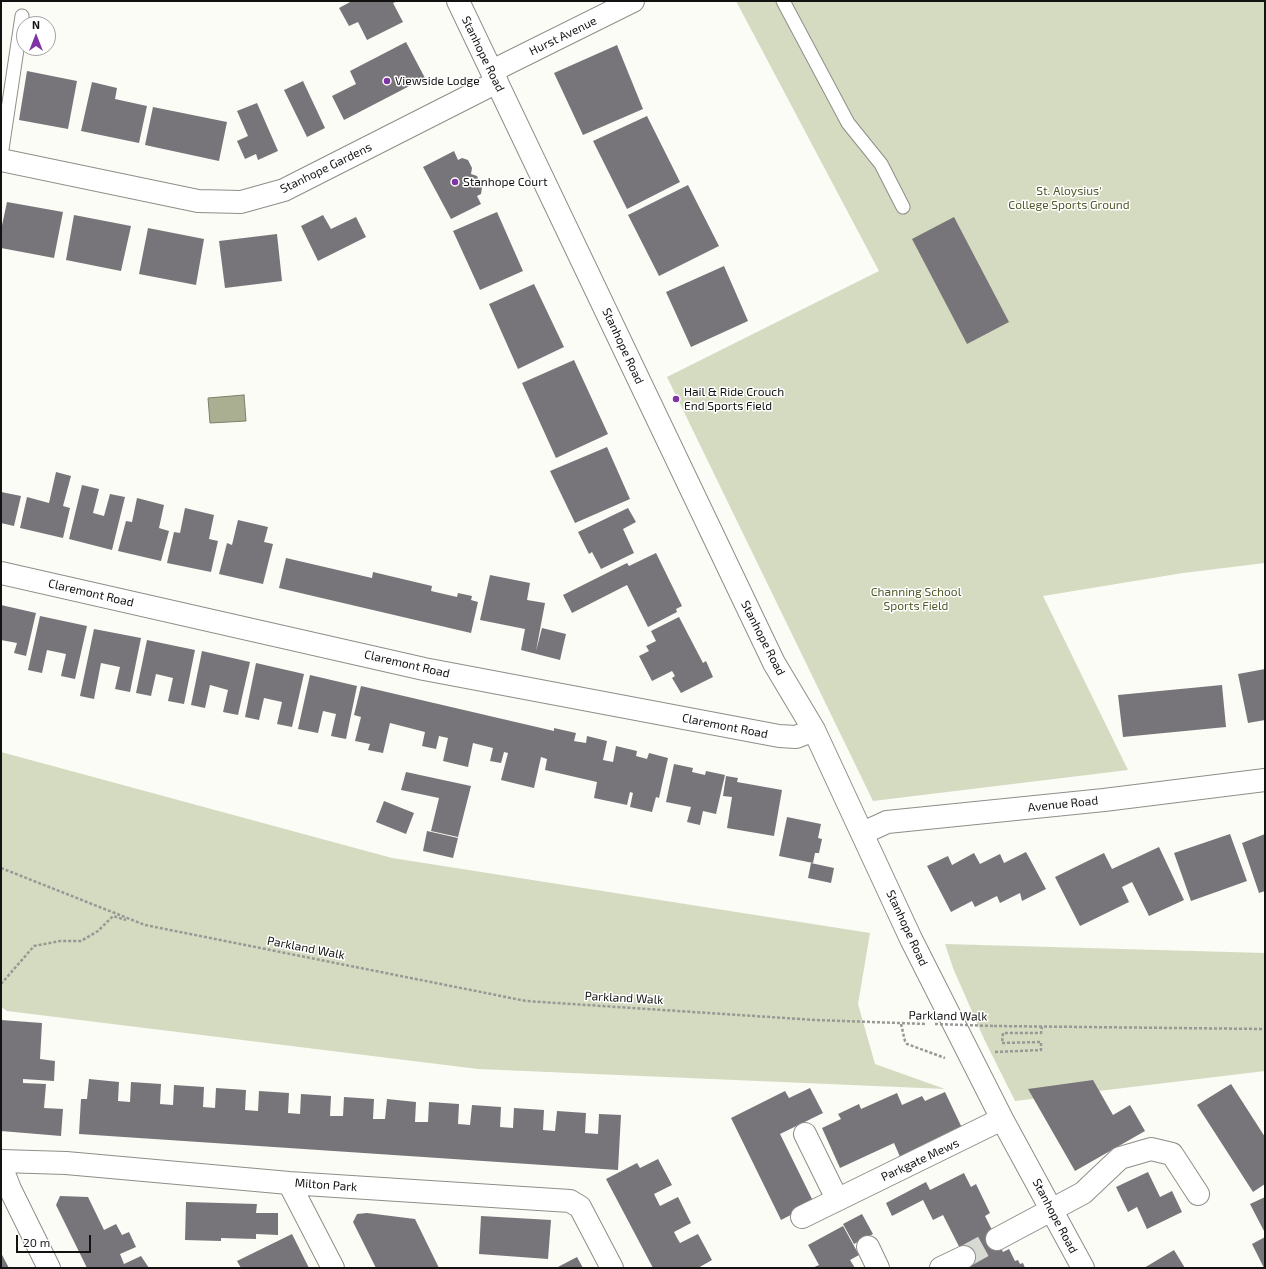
<!DOCTYPE html>
<style>
body{margin:0}
#map{position:relative;width:1266px;height:1269px;overflow:hidden;background:#fafcf5;font-family:"Exo 2",sans-serif}
canvas{display:block}
.frame{position:absolute;inset:0;border:2px solid #121311;pointer-events:none}
.north{position:absolute;left:16px;top:16px;width:40px;height:40px;box-sizing:border-box;background:#fff;border:1px solid #a0a1a0;border-radius:50%;rotate:0deg;font-size:11px;font-weight:700;line-height:16px;text-align:center;color:#121311}
.north::after{content:'';display:block;margin:auto;width:14px;height:18px;background:#7f33a4;clip-path:polygon(50% 0,100% 100%,50% 72%,0 100%)}
.scale{position:absolute;left:16px;top:1235px;width:75px;height:18px;box-sizing:border-box;border:2px solid #121311;border-top:0;padding-left:5px;font-size:12px;line-height:14px;white-space:nowrap;color:#121311;-webkit-text-stroke:3px #fff;paint-order:stroke}
</style>
<div id="map">
<canvas width="1266" height="1269"></canvas>
<div class="frame"></div>
<div class="north">N</div>
<div class="scale">20 m</div>
</div>
<script>
const context = document.querySelector('canvas').getContext('2d');
context.lineJoin = 'round';
function fill(path, color) { context.fillStyle = color; context.fill(path, 'evenodd'); }
const shape = rows => new Path2D(rows.map(r => 'M' + r).join(''));
function trace(path, color, width, dash) { context.strokeStyle = color; context.lineWidth = width; context.lineCap = dash ? 'butt' : 'round'; context.setLineDash(dash || []); context.stroke(path); }
function drawText(font, color, halo, rows, align = 'center') {
  context.font = font + ' "Exo 2",sans-serif'; context.lineWidth = 3; context.setLineDash([]); context.textBaseline = 'middle'; context.strokeStyle = halo; context.fillStyle = color; for (const [text, x, y, turn = 0] of rows) {
    context.save(); context.translate(x, y); context.rotate((+turn || 0) * Math.PI / 180); context.textAlign = isNaN(turn) ? turn : align; if (halo) context.strokeText(text, 0, 0); context.fillText(text, 0, 0); context.restore();
  }
}
fill(shape([
 [736,1,1265,1,1265,563,1183,573,1043,596,1128,770,873,801,667,377,879,271],
 [1,752,392,858,870,933,858,1004,875,1064,945,1089,478,1069,7,1011,1,1007],
 [945,944,1265,953,1265,1071,1015,1101,984,1039,953,968]
]), '#d5dbc0');
const water = shape([
 [244,395,246,421,210,423,208,398,244,395]
]);
fill(water, '#a9af90');
trace(water, '#7c806a', 1);
fill(shape([
 [352,1,398,1,393,3,403,22,367,40,358,22,349,26,339,8],
 [406,42,425,78,344,120,332,96,356,84,350,71],
 [617,45,643,109,583,135,554,73],
 [27,71,77,81,68,129,19,120],
 [303,81,325,128,307,137,284,90],
 [92,82,117,88,115,99,147,106,139,143,81,131],
 [257,103,278,151,258,160,256,154,245,159,237,141,248,136,237,111],
 [153,107,227,122,219,161,145,145],
 [647,116,680,182,627,209,593,141],
 [454,151,458,160,462,158,468,160,472,168,471,174,477,176,482,187,481,194,477,196,481,204,451,219,423,167],
 [688,185,719,246,659,276,628,215],
 [7,202,63,212,54,258,1,248,1,230],
 [497,212,523,271,480,290,453,231],
 [74,215,131,226,121,271,66,260],
 [323,215,331,229,356,217,366,237,318,261,301,226],
 [954,217,1009,322,967,344,912,239],
 [148,228,204,239,196,285,139,274],
 [277,234,282,281,225,288,219,241],
 [724,266,748,321,691,347,666,292],
 [534,284,564,347,518,369,489,304],
 [574,360,608,434,556,458,522,383],
 [607,447,630,499,575,523,550,471],
 [56,472,71,476,63,506,70,508,63,538,20,528,27,497,49,503],
 [82,485,99,489,93,513,104,516,110,494,125,497,112,550,69,539],
 [1,492,21,496,14,526,1,523],
 [137,498,164,505,159,528,169,531,161,561,118,551,126,521,132,522],
 [185,508,214,515,209,539,218,541,211,572,167,563,174,532,180,533],
 [628,508,636,522,623,529,634,553,601,569,592,552,589,554,578,532],
 [238,520,268,527,264,542,273,544,263,584,219,574,227,543,232,545],
 [656,553,682,606,676,609,677,612,648,627,627,585,572,613,563,595,627,563,629,566],
 [286,558,372,578,373,572,432,586,431,591,457,597,458,593,472,596,471,600,478,602,471,633,279,588],
 [490,575,530,583,527,600,545,603,536,651,542,628,566,634,560,660,521,650,525,629,480,620],
 [1,605,36,613,26,656,14,653,17,643,1,640],
 [40,616,87,626,75,679,61,676,66,654,47,650,42,673,28,670],
 [679,617,703,663,706,661,713,677,681,693,672,678,675,676,672,671,652,681,639,656,649,651,646,646,656,641,651,631],
 [94,629,141,638,130,692,115,689,120,667,101,663,94,699,80,696],
 [147,640,195,650,184,704,168,701,173,678,156,674,151,696,136,693],
 [202,651,250,662,238,715,223,712,228,690,210,685,205,708,191,705],
 [256,663,304,674,292,727,277,724,282,702,264,698,259,720,245,717],
 [1265,669,1265,720,1248,723,1238,674],
 [310,675,357,686,346,739,331,736,336,714,323,711,318,733,298,729],
 [1222,685,1226,727,1123,737,1118,695],
 [361,686,554,731,554,728,576,733,574,741,586,743,587,736,607,741,603,760,613,762,616,746,637,751,636,756,647,759,649,753,668,758,659,798,656,797,652,812,630,807,633,793,630,792,627,805,594,798,597,782,545,770,547,759,541,757,534,788,501,780,508,753,504,752,501,763,490,761,493,748,473,743,468,767,443,761,448,738,439,736,436,749,422,746,425,732,390,723,383,753,368,750,370,744,355,741,361,717,354,715],
 [674,764,693,768,692,772,705,775,706,771,725,775,716,814,703,811,700,825,687,822,691,807,666,802],
 [406,772,471,786,458,837,431,831,439,798,401,790],
 [726,776,738,778,737,782,782,790,774,836,727,828,732,797,723,796],
 [384,801,414,813,406,834,376,822],
 [787,817,821,824,818,838,822,839,819,853,815,853,813,863,779,856],
 [427,831,458,838,453,858,423,851],
 [1230,834,1247,881,1191,901,1174,853],
 [1265,834,1265,891,1259,893,1242,843],
 [1159,847,1184,900,1149,916,1132,882,1122,887,1129,902,1080,926,1055,877,1104,853,1112,869],
 [1026,852,1046,889,1022,901,1020,893,1000,903,997,896,975,907,972,901,951,912,927,866,948,856,952,865,974,853,980,864,1000,854,1004,863],
 [811,863,834,868,831,883,808,878],
 [1,1020,42,1023,40,1059,55,1061,54,1081,23,1079,23,1083,46,1084,44,1108,63,1109,61,1136,1,1131],
 [89,1079,119,1082,118,1101,130,1102,131,1082,161,1084,160,1104,173,1105,174,1085,204,1087,203,1107,215,1108,216,1088,246,1090,245,1110,258,1111,259,1091,289,1093,288,1113,300,1114,301,1094,331,1096,330,1116,343,1116,344,1097,374,1099,373,1119,385,1119,387,1099,416,1102,415,1122,428,1122,429,1102,459,1104,458,1124,470,1125,472,1105,501,1107,500,1127,513,1128,514,1108,544,1110,543,1130,555,1131,557,1111,586,1113,585,1133,598,1134,599,1114,621,1115,618,1170,79,1134,81,1099,87,1099],
 [1093,1080,1113,1115,1130,1105,1145,1131,1075,1171,1028,1089],
 [1231,1084,1265,1137,1265,1184,1253,1192,1197,1105],
 [810,1088,823,1113,780,1134,814,1203,781,1220,731,1118,785,1091,789,1098],
 [945,1092,963,1130,901,1159,894,1143,840,1168,822,1128,841,1119,838,1114,859,1104,861,1109,897,1093,902,1105,922,1096,925,1101],
 [658,1159,672,1185,654,1194,660,1206,678,1197,691,1223,674,1232,677,1238,680,1243,698,1234,712,1260,698,1268,653,1268,606,1179,637,1163,640,1168],
 [1148,1172,1160,1197,1172,1191,1182,1212,1147,1229,1137,1207,1128,1212,1116,1187],
 [964,1173,971,1187,976,1184,990,1213,985,1216,1003,1252,1009,1249,1015,1261,1018,1260,1020,1264,1023,1263,1025,1268,970,1268,943,1215,933,1220,923,1200,892,1216,886,1203,926,1182,930,1190],
 [60,1196,88,1197,104,1230,116,1224,122,1235,129,1232,136,1247,120,1254,124,1264,141,1256,149,1268,87,1268,56,1205],
 [1265,1197,1265,1233,1250,1204],
 [186,1202,257,1204,256,1213,278,1213,278,1235,256,1234,256,1239,221,1238,221,1241,185,1240],
 [367,1213,415,1219,439,1268,376,1268,353,1222,357,1214],
 [862,1214,873,1234,854,1244,843,1224],
 [481,1216,551,1220,548,1259,479,1254],
 [843,1226,859,1255,850,1260,855,1268,812,1268,819,1265,808,1245],
 [292,1234,309,1268,241,1268,237,1261],
 [1265,1237,1265,1268,1264,1268,1252,1244],
 [1174,1250,1185,1268,1144,1268],
 [1,1253,9,1268,1,1268],
 [577,1257,583,1268,556,1268]
]), '#78757a');
trace(shape([
 [964,1257,997,1239]
]), '#d7d9d3', 22, [22, 11]);
const service = shape([
 [783,1,848,123,881,164,903,207],
 [1,156,22,16]
]);
const minor = shape([
 [458,1,774,663,814,730,911,939,1002,1119,1083,1268],
 [492,71,633,1],
 [1,160,198,201,241,202,284,190,497,82],
 [1,573,424,669,779,736,796,737,814,730],
 [863,833,887,822,1104,800,1265,780],
 [805,1134,837,1199],
 [1,1161,66,1163,289,1183,570,1201,580,1207,612,1268],
 [1,1166,10,1189,49,1268],
 [289,1183,333,1268],
 [802,1217,1002,1119],
 [997,1239,1083,1193,1120,1158,1151,1149,1172,1154,1198,1194],
 [868,1247,878,1268],
 [941,1268,964,1257]
]);
trace(service, '#8d8e88', 15);
trace(minor, '#8d8e88', 24);
trace(shape([
 [1,868,145,925,526,1001,815,1020,927,1024],
 [1,984,34,946,60,941,81,941,98,931,113,916,126,920],
 [901,1024,905,1041,907,1044,945,1058],
 [994,1026,1265,1029],
 [995,1052,1041,1050,1041,1042,1002,1043,1003,1033,1041,1033,1042,1027]
]), '#979994', 2.5, [3, 2]);
trace(service, '#fff', 13);
trace(minor, '#fff', 22);
trace(shape([
 [935,1024,994,1026]
]), '#979994', 2.5, [3, 2]);
for (const [x, y, r, color] of [
 [387,81,4,"#7f33a4"],
 [455,182,4,"#7f33a4"],
 [676,399,4,"#7f33a4"]
]) { const dot = new Path2D(); dot.arc(x, y, r, 0, 2 * Math.PI); context.fillStyle = color; context.fill(dot); trace(dot, '#fff', 1.5); }
drawText('12px', '#121311', '#fff', [
 ["Hurst Avenue",563,36,-26],
 ["Stanhope Road",483,54,64],
 ["Stanhope Gardens",326,168,-26],
 ["Stanhope Road",623,346,65],
 ["Claremont Road",91,593,13],
 ["Stanhope Road",763,638,63],
 ["Claremont Road",407,664,13],
 ["Claremont Road",725,726,11],
 ["Avenue Road",1063,804,-6],
 ["Stanhope Road",907,928,65],
 ["Parkland Walk",306,948,11],
 ["Parkland Walk",624,998,3],
 ["Parkland Walk",948,1016,1],
 ["Parkgate Mews",920,1160,-25],
 ["Milton Park",326,1185,4],
 ["Stanhope Road",1055,1216,62]
]);
drawText('12px', '#121311', '#fff', [
 ["Viewside Lodge",395,81],
 ["Stanhope Court",463,182],
 ["Hail & Ride Crouch",684,392],
 ["End Sports Field",684,406]
], 'left');
drawText('12px', '#525a27', '#fff', [
 ["St. Aloysius'",1069,191],
 ["College Sports Ground",1069,205],
 ["Channing School",916,592],
 ["Sports Field",916,606]
]);
</script>
